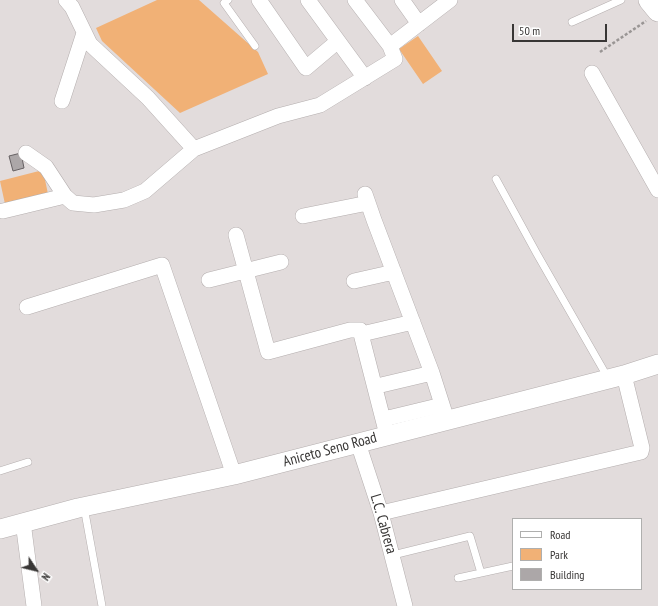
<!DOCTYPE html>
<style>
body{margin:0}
#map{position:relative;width:658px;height:606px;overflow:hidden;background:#e2dcdc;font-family:"PT Sans Narrow",sans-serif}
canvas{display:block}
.legend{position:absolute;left:512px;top:518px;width:130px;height:72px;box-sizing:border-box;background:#fff;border:1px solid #afafae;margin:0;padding:5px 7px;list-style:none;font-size:12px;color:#383635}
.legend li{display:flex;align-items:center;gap:8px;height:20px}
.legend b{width:20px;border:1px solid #afafae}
.north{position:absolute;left:16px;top:550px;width:40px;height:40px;-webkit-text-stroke:3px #fff;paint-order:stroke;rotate:125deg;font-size:11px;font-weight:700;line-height:16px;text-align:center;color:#383635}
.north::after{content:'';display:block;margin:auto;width:14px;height:18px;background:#383635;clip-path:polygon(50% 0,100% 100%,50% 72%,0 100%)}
.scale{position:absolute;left:512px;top:24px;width:95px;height:18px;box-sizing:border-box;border:2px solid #383635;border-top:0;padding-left:5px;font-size:12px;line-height:14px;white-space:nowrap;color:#383635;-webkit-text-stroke:3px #fff;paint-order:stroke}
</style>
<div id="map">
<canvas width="658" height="606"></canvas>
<ul class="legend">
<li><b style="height:5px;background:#fff"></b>Road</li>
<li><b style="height:11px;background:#f1b176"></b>Park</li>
<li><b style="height:11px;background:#aca7a8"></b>Building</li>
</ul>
<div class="north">N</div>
<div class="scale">50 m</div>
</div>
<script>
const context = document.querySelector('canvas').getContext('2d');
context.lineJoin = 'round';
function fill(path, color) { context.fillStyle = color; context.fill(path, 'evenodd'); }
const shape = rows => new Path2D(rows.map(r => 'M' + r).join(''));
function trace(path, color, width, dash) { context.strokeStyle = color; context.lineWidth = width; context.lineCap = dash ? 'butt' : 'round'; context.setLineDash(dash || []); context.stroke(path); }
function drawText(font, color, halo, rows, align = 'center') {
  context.font = font + ' "PT Sans Narrow",sans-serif'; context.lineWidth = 3; context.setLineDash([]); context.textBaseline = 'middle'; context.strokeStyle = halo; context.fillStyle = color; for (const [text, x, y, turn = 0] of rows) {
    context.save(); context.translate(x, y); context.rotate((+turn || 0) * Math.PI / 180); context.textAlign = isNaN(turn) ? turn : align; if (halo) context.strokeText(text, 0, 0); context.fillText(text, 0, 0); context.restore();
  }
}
fill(shape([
 [157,0,199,0,258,52,268,74,180,113,102,41,96,28],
 [418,36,442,71,423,84,399,49],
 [43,170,48,194,5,204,0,181]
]), '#f1b176');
const building = shape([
 [21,153,24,168,13,171,9,156,21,153]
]);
fill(building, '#aca7a8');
trace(building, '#656062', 1);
const service = shape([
 [228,0,224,3,255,46],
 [572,22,621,0],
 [496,179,537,254,608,378],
 [0,471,28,462],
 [84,507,102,606],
 [393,555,470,536,481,573],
 [458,578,513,566]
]);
const minor = shape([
 [66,0,72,7,90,44,148,98,194,149],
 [259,0,306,68,338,41],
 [308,0,365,78],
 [402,0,419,24],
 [390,46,450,0],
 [592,73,658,190],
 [62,101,84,33],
 [26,153,46,167,65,196,73,203,94,205,124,200,145,191,194,149,278,116,320,105,395,59,390,46,355,0],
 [365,194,374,220,432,373,447,420],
 [3,211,65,196],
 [303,216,368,203],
 [236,235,268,352,350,330,360,330,387,435],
 [209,280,281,262],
 [354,281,394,272],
 [27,307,162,265,234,475],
 [366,333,413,322],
 [377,386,432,373],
 [384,419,442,405],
 [358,443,381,513,405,606],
 [381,513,641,452,642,448,624,375],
 [23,522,34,606]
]);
const tertiary = shape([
 [0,529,78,508,234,475,624,375,658,364]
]);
const secondary = shape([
 [649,0,658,11]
]);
trace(service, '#b4aeae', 8);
trace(minor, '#b4aeae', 16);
trace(tertiary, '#b4aeae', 20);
trace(secondary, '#b4aeae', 22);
trace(shape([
 [600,52,646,21]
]), '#999594', 2.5, [3, 2]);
trace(service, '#fff', 7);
trace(minor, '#fff', 15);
trace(tertiary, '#fff', 19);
trace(secondary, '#fff', 21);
drawText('15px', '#383635', '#fff', [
 ["Aniceto Seno Road",330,450,-15],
 ["L.C. Cabrera",383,524,74]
]);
</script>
